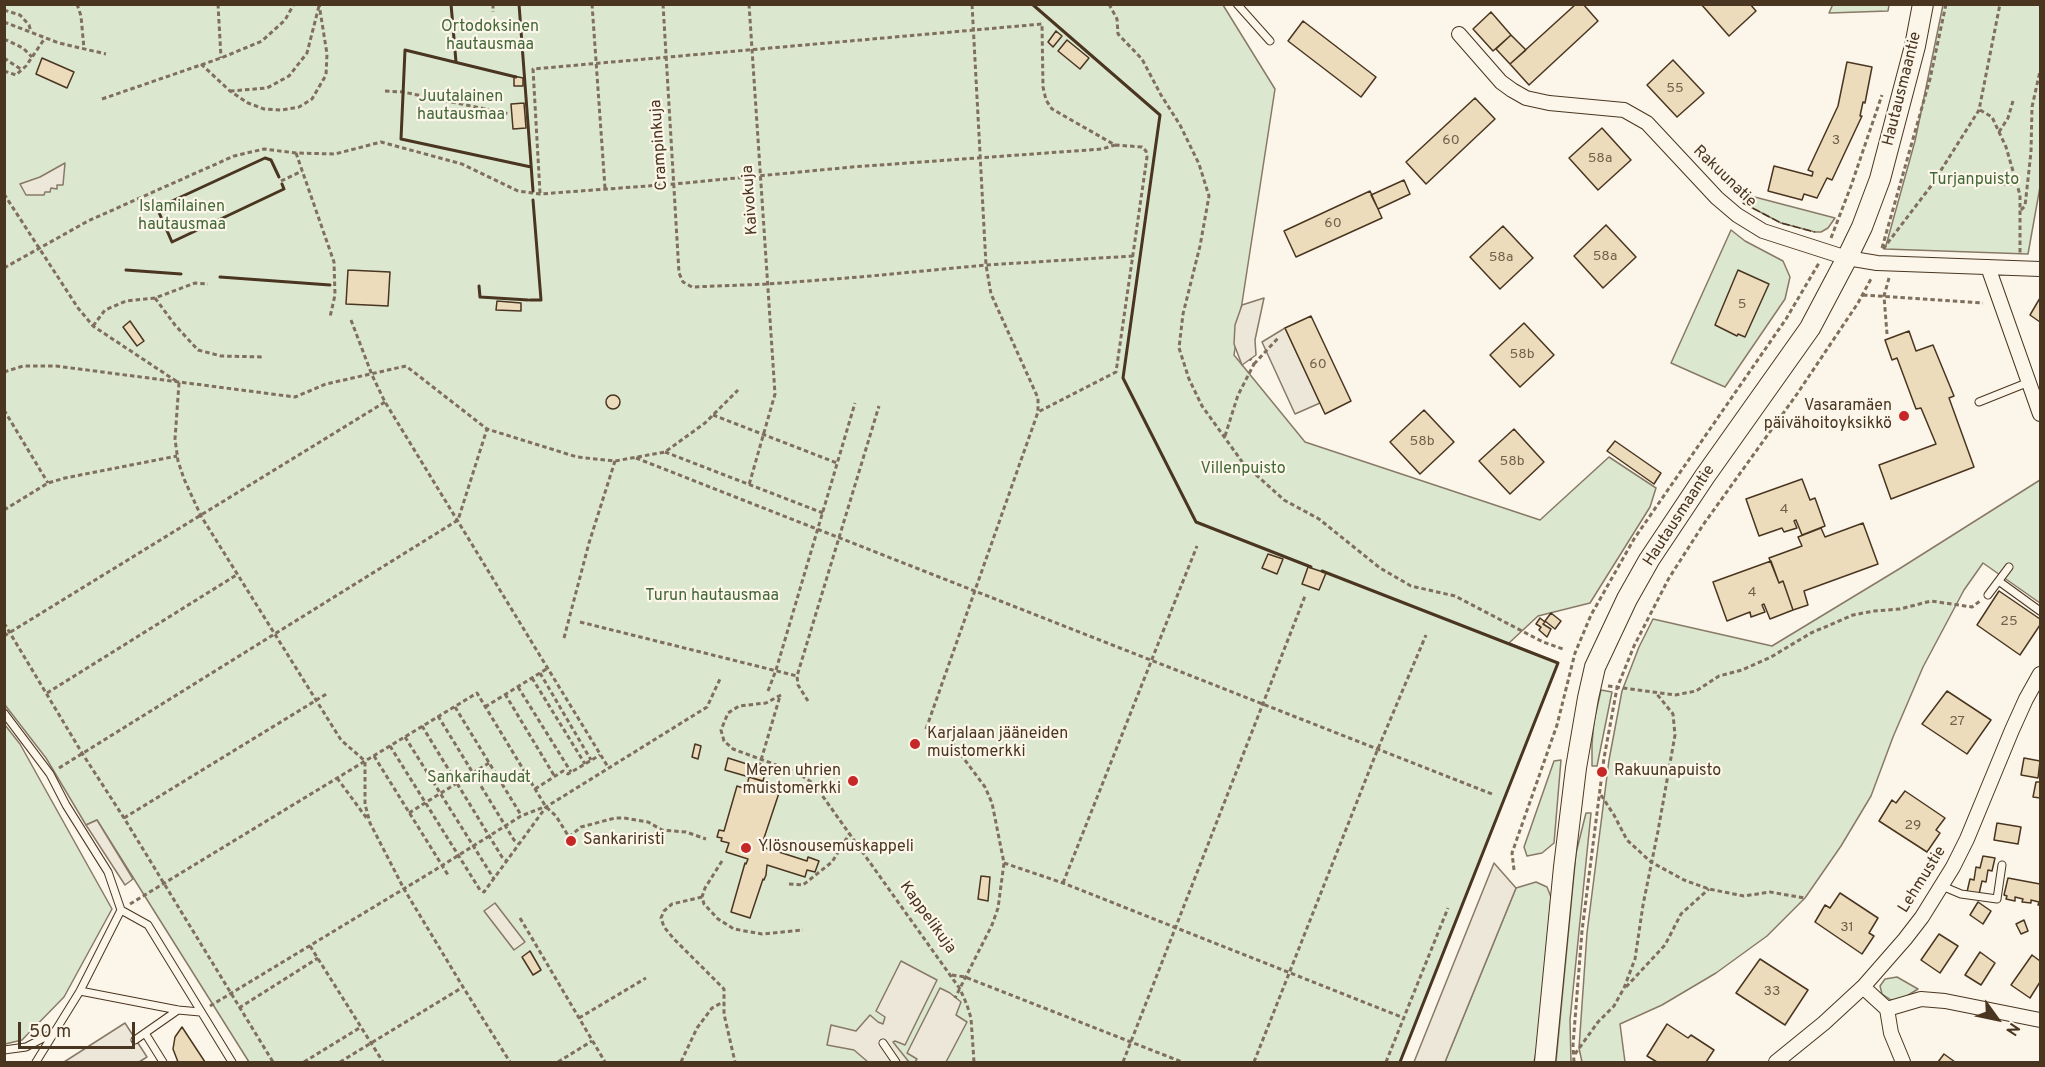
<!DOCTYPE html>
<meta charset="utf-8">
<style>
body{margin:0}
#map{position:relative;width:2045px;height:1067px;overflow:hidden;background:#fbf6e9;font-family:Overpass,sans-serif}
canvas{display:block}
.frame{position:absolute;inset:0;border:6px solid #4a3520;pointer-events:none}
.north{position:absolute;left:1967px;top:989px;width:60px;height:60px;-webkit-text-stroke:4px #fbf6e9;paint-order:stroke;rotate:123deg;font-size:16px;font-weight:700;line-height:24px;text-align:center;color:#4a3520}
.north::after{content:'';display:block;margin:auto;width:21px;height:27px;background:#4a3520;clip-path:polygon(50% 0,100% 100%,50% 72%,0 100%)}
.scale{position:absolute;left:18px;top:1022px;width:117px;height:27px;box-sizing:border-box;border:3px solid #4a3520;border-top:0;padding-left:8px;font-size:18px;line-height:21px;white-space:nowrap;color:#4a3520;-webkit-text-stroke:4px #fbf6e9;paint-order:stroke}
</style>
<div id="map">
<canvas width="2045" height="1067"></canvas>
<div class="frame"></div>
<div class="north">N</div>
<div class="scale">50 m</div>
</div>
<script>
const context = document.querySelector('canvas').getContext('2d');
context.lineJoin = 'round';
function fill(path, color) { context.fillStyle = color; context.fill(path, 'evenodd'); }
const shape = rows => new Path2D(rows.map(r => 'M' + r).join(''));
function trace(path, color, width, dash) { context.strokeStyle = color; context.lineWidth = width; context.lineCap = dash ? 'butt' : 'round'; context.setLineDash(dash || []); context.stroke(path); }
function drawText(font, color, halo, rows, align = 'center') {
  context.font = font + ' Overpass,sans-serif'; context.lineWidth = 4.5; context.setLineDash([]); context.textBaseline = 'middle'; context.strokeStyle = halo; context.fillStyle = color; for (const [text, x, y, turn = 0] of rows) {
    context.save(); context.translate(x, y); context.rotate((+turn || 0) * Math.PI / 180); context.textAlign = isNaN(turn) ? turn : align; if (halo) context.strokeText(text, 0, 0); context.fillText(text, 0, 0); context.restore();
  }
}
const green = shape([
 [1833,4,1889,4,1889,5,1888,11,1829,13,1833,4],
 [5,5,1223,5,1275,89,1234,355,1305,442,1540,520,1609,457,1656,488,1650,507,1590,603,1538,616,1509,643,1558,663,1400,1062,249,1062,97,820,86,825,46,758,5,705,5,5],
 [1943,5,2040,5,2040,187,2028,254,1885,249,1915,141,1943,5],
 [1747,195,1835,218,1828,228,1821,232,1815,232,1781,223,1743,203,1747,195],
 [1731,230,1745,241,1783,261,1790,277,1785,299,1725,387,1671,363,1731,230],
 [2040,480,2040,603,1983,563,1964,590,1923,667,1893,737,1871,796,1841,846,1805,898,1767,936,1716,973,1662,1005,1620,1024,1625,1062,1582,1062,1579,1048,1587,933,1609,760,1622,691,1639,647,1653,619,1772,646,1899,569,2040,480],
 [1601,690,1612,692,1597,766,1592,766,1592,744,1594,721,1601,690],
 [5,725,20,744,112,909,64,997,22,1040,5,1044,5,725],
 [1561,760,1554,843,1542,853,1527,856,1524,847,1554,761,1561,760],
 [1586,813,1591,813,1570,1020,1571,1062,1556,1062,1576,853,1586,813],
 [1536,882,1547,887,1551,897,1540,1033,1534,1062,1445,1062,1516,888,1536,882],
 [1897,977,1918,989,1902,999,1891,1000,1882,994,1880,986,1885,979,1897,977]
]);
fill(green, '#dce7d0');
trace(green, '#887966', 1.5);
const parking = shape([
 [65,163,63,185,57,185,57,189,51,188,50,192,45,192,44,195,26,195,20,184,40,177,65,163],
 [1264,298,1255,340,1256,355,1242,365,1234,344,1235,325,1242,305,1264,298],
 [1285,328,1320,403,1295,414,1262,342,1285,328],
 [97,820,133,879,125,885,86,825,97,820],
 [1494,863,1516,888,1445,1062,1414,1062,1494,863],
 [495,903,525,942,514,950,484,911,495,903],
 [901,961,937,980,905,1045,895,1041,893,1042,909,1062,868,1062,854,1050,827,1045,831,1025,856,1031,870,1015,878,1022,883,1024,885,1017,876,1011,901,961],
 [940,988,950,993,961,1002,956,1015,967,1022,946,1062,915,1062,917,1059,907,1053,940,988],
 [125,1023,147,1057,139,1062,64,1062,125,1023]
]);
fill(parking, '#ede7d9');
trace(parking, '#887966', 1.5);
const building = shape([
 [1576,4,1583,4,1598,21,1529,85,1510,64,1576,4],
 [1701,4,1750,4,1756,11,1729,36,1701,4],
 [1491,12,1511,35,1493,51,1473,29,1491,12],
 [1303,21,1376,77,1361,97,1288,41,1303,21],
 [1056,31,1062,36,1053,47,1048,42,1056,31],
 [1511,35,1526,50,1510,64,1496,49,1511,35],
 [1067,40,1089,58,1080,69,1058,51,1067,40],
 [42,58,74,72,67,88,36,74,42,58],
 [1673,60,1704,93,1677,117,1647,85,1673,60],
 [1847,62,1872,67,1865,103,1863,102,1860,116,1862,116,1832,180,1827,178,1817,198,1804,194,1802,200,1768,191,1774,166,1812,176,1813,172,1808,170,1838,106,1847,62],
 [514,76,523,78,523,86,514,86,514,76],
 [1475,98,1495,119,1426,184,1406,162,1475,98],
 [524,103,526,128,513,129,511,104,524,103],
 [1602,128,1631,160,1598,190,1569,158,1602,128],
 [1404,180,1410,194,1378,209,1371,195,1404,180],
 [1370,191,1382,218,1296,257,1284,231,1370,191],
 [1606,225,1636,257,1603,288,1574,256,1606,225],
 [1503,226,1533,258,1500,289,1470,257,1503,226],
 [348,270,390,272,388,306,346,304,348,270],
 [1738,270,1769,284,1745,337,1738,334,1737,336,1715,325,1738,270],
 [2040,298,2040,322,2030,315,2040,298],
 [497,301,521,303,521,311,496,310,497,301],
 [1311,316,1351,401,1325,414,1285,328,1311,316],
 [130,321,144,341,137,346,123,327,130,321],
 [1524,323,1554,355,1520,387,1490,355,1524,323],
 [1909,331,1916,351,1933,345,1954,396,1949,398,1974,467,1891,499,1879,465,1936,444,1921,408,1916,409,1897,358,1892,360,1885,340,1909,331],
 '606 402a7 7 0 1 1 14 0a7 7 0 1 1-14 0Z',
 [1424,410,1454,442,1420,474,1390,442,1424,410],
 [1514,429,1544,462,1510,494,1479,461,1514,429],
 [1615,441,1661,473,1654,484,1607,451,1615,441],
 [1802,479,1810,500,1815,498,1825,526,1802,535,1796,520,1794,521,1797,528,1784,532,1782,528,1759,536,1746,499,1802,479],
 [1863,523,1878,564,1804,591,1808,605,1793,610,1783,581,1779,583,1769,558,1802,546,1798,537,1821,528,1825,537,1863,523],
 [1268,554,1283,559,1277,574,1262,568,1268,554],
 [1771,561,1779,583,1783,581,1793,610,1770,619,1764,604,1762,605,1765,612,1751,617,1750,612,1727,621,1713,582,1771,561],
 [1308,567,1326,573,1319,590,1302,584,1308,567],
 [1999,591,2040,619,2040,625,2020,655,1977,625,1999,591],
 [1551,613,1561,621,1555,629,1545,621,1551,613],
 [1540,618,1545,622,1543,624,1551,629,1547,637,1539,630,1541,627,1536,624,1540,618],
 [1947,691,1991,720,1967,754,1922,724,1947,691],
 [695,744,701,746,698,759,692,757,695,744],
 [728,758,766,770,763,781,725,770,728,758],
 [2024,758,2040,761,2038,778,2021,775,2024,758],
 [749,777,781,787,763,841,766,842,765,848,775,851,776,849,780,850,779,852,807,861,808,857,819,861,815,872,807,870,805,877,767,865,766,875,764,880,763,879,750,918,731,912,745,863,746,864,748,859,726,852,729,843,721,841,722,838,717,837,719,830,724,831,737,786,746,789,749,777],
 [2036,782,2040,782,2040,798,2033,797,2036,782],
 [1905,791,1945,818,1936,830,1940,833,1927,852,1879,821,1892,800,1896,803,1905,791],
 [1997,823,2021,827,2018,844,1994,840,1997,823],
 [1983,856,1995,858,1992,871,1988,870,1986,882,1982,881,1979,894,1967,892,1970,879,1974,880,1976,867,1980,868,1983,856],
 [981,876,990,877,988,901,978,899,981,876],
 [2008,878,2040,884,2040,905,2038,905,2039,902,2031,900,2031,903,2022,902,2023,899,2015,897,2015,901,2006,899,2007,896,2004,895,2008,878],
 [1840,893,1878,918,1869,933,1874,936,1862,954,1815,922,1825,905,1830,908,1840,893],
 [1978,902,1991,911,1983,924,1970,915,1978,902],
 [2024,920,2028,931,2021,934,2016,924,2024,920],
 [1939,934,1958,946,1940,973,1921,960,1939,934],
 [530,951,541,970,533,975,522,957,530,951],
 [1980,952,1995,963,1981,985,1965,975,1980,952],
 [2032,955,2040,961,2040,982,2030,998,2011,985,2032,955],
 [1760,959,1808,990,1785,1025,1736,993,1760,959],
 [1667,1024,1688,1038,1691,1035,1714,1050,1706,1062,1657,1062,1647,1056,1667,1024],
 [182,1027,205,1062,178,1062,173,1049,175,1037,182,1027],
 [1944,1054,1955,1062,1938,1062,1944,1054]
]);
fill(building, '#ecdcbc');
trace(building, '#4a3520', 1.5);
const lane = shape([
 [1237,4,1270,41],
 [1979,402,2029,382],
 [2000,582,2040,611],
 [1988,595,2009,567],
 [4,713,50,774,66,805,108,872,121,910],
 [1942,886,1961,894,1997,899,2002,865],
 [80,991,178,1010,200,1012],
 [145,1033,163,1062],
 [135,1040,178,1010],
 [883,1043,896,1062],
 [4,1050,26,1047,53,1033],
 [36,1062,80,991,121,910,148,925,232,1062]
]);
const street = shape([
 [1459,34,1501,82,1512,90,1526,98,1549,103,1624,110,1647,123,1717,198,1737,215,1763,231,1847,258,1877,263,2040,269],
 [1988,267,2040,414],
 [1863,987,1887,1009,1891,1033,1903,1062],
 [1887,1009,1921,999,1945,1001,2040,1020],
 [1776,1062,1824,1023,1863,987,1905,939,1922,917,1953,867,1967,839,2012,730,2026,699,2040,674]
]);
const secondary = shape([
 [1545,1062,1564,867,1576,768,1588,698,1595,667,1627,599,1649,560,1705,476,1810,328,1847,258,1862,227,1880,179,1915,46,1923,4]
]);
trace(lane, '#4a3520', 9);
trace(street, '#4a3520', 16);
trace(secondary, '#4a3520', 22);
trace(shape([
 [42,4,49,4],
 [77,4,81,16,84,49],
 [218,4,221,58],
 [493,4,493,12],
 [592,4,605,188],
 [663,4,679,273,683,282,692,287,768,284,860,277,986,265,1133,256],
 [749,4,775,394,749,485],
 [1109,4,1117,19,1118,34,1142,59,1161,95,1180,125,1199,164,1209,196,1200,246,1183,314,1179,348,1189,379,1202,406,1243,463,1284,500,1319,519,1380,568,1411,586,1455,596,1543,642,1563,649],
 [4,10,20,15,29,25,31,32],
 [4,22,59,43,106,54],
 [4,39,23,48,32,57],
 [4,58,22,70],
 [201,64,230,91,248,103,264,109,282,110,299,107,312,99,326,75,327,54,319,4],
 [4,71,16,75,26,66,45,38],
 [230,91,267,88,289,76,307,53,319,6],
 [385,91,403,92,510,114],
 [102,99,221,58,262,41,285,20,294,4],
 [1980,110,1992,117,2006,147,2020,195,2020,254],
 [1999,132,2008,118,2013,101],
 [296,153,334,262,335,295,330,317],
 [281,181,302,171],
 [1994,184,2017,184],
 [540,193,533,69,1042,24,1043,87,1046,100,1052,109,1115,145,1142,147,1146,151,1147,157,1116,372,1038,412],
 [4,194,78,308,93,326,179,383,175,439,178,461,184,479,201,516,341,740,365,761,365,804,370,823,404,889,463,987,510,1062],
 [2021,210,2025,206,2031,152,2032,107,2040,71],
 [1831,238,1851,186,1882,95],
 [1882,248,1930,79,1946,4],
 [1883,249,1931,186,1979,110,2000,4],
 [4,268,88,221,234,156,264,149,296,153,335,154,381,142,462,164,518,191,540,194,674,184,852,167,1102,149,1115,145],
 [1863,295,1983,303],
 [155,298,175,325,198,350,221,356,264,357],
 [351,320,372,375,385,402,608,767],
 [93,326,105,310,126,301,155,298,195,283,208,284],
 [1887,334,1884,296,1889,278],
 [1254,364,1278,338],
 [4,372,23,366,56,366,295,397,326,384,406,366,487,429,577,457,615,461,665,452,705,423,738,390],
 [4,410,48,483],
 [713,415,837,463],
 [1225,436,1238,395,1254,364,1250,359],
 [665,452,823,513],
 [636,458,1492,794],
 [4,510,48,483,65,478,177,456],
 [580,622,797,676],
 [4,623,82,753,124,818,273,1062],
 [4,636,385,402],
 [564,638,589,543,615,461],
 [540,673,591,760],
 [532,678,585,764],
 [1608,686,1675,695,1696,691,1719,676,1742,670,1771,657,1811,633,1853,615,1874,611,1900,609,1931,601,1972,607,1980,601],
 [518,687,571,772],
 [768,691,776,670,855,403],
 [47,693,238,574],
 [505,694,555,777],
 [781,695,766,703,739,706,728,713,721,730,724,741,733,749,798,773,814,784,960,989,967,1005,971,1018,974,1062],
 [808,701,798,685,797,676,879,406],
 [455,707,521,815],
 [485,707,548,668],
 [438,716,514,840,519,844],
 [422,726,502,857,507,861],
 [926,729,1038,412,1038,398,991,294,986,265,972,4],
 [947,736,985,787,992,803,1004,863,998,908,992,925,955,998],
 [405,737,494,879],
 [390,746,480,890,484,892,546,807,707,707,720,679],
 [374,756,448,875],
 [759,767,780,696],
 [59,768,458,520,487,429],
 [337,778,368,820],
 [535,789,563,771,568,774,600,755],
 [1601,795,1614,815,1627,840,1651,862,1684,880,1709,889,1744,896,1770,892,1805,898],
 [409,813,489,763],
 [124,818,328,693],
 [722,861,705,888,702,897,704,904,718,919,734,929,762,934,803,930],
 [1004,863,1063,883,1404,1018],
 [1514,870,1512,853,1557,725,1575,653,1591,615,1634,539,1786,319,1819,263],
 [1063,883,1197,546],
 [789,884,803,885,832,862,850,833],
 [702,897,672,904,664,911,661,918,664,927,674,939,724,989,724,1014,735,1062],
 [130,904,477,693,546,807,556,816,569,837,581,827,615,818,624,818,648,822,662,830,686,832,706,839],
 [520,918,605,1062],
 [310,946,383,1062],
 [952,975,965,977,1182,1062],
 [1626,987,1665,945,1681,914,1709,889],
 [210,1006,435,870,521,816,544,807],
 [239,1008,318,958],
 [579,1018,646,978],
 [1575,1054,1598,1022,1614,1006,1624,988,1635,959,1643,905,1658,831,1675,735,1673,714,1656,693],
 [304,1062,361,1027],
 [340,1062,463,987],
 [558,1062,592,1041],
 [681,1062,697,1028,712,1008,723,1002],
 [1123,1062,1305,596],
 [1254,1062,1377,751,1426,635],
 [1386,1062,1448,908],
 [1574,1062,1573,1045,1582,931,1604,758,1617,688,1634,646,1669,578,1703,525,1797,394,1858,303,1872,277]
]), '#7f6f5c', 3, [4.5, 3]);
trace(lane, '#fbf6e9', 7);
trace(street, '#fbf6e9', 14);
trace(secondary, '#fbf6e9', 20);
trace(shape([
 [1743,203,1781,223,1815,232]
]), '#4a3520', 1.5, [8, 3]);
trace(shape([
 [451,4,456,62],
 [519,4,533,191],
 [1032,4,1160,115,1123,378,1196,522,1311,567],
 [516,77,405,50,401,139,531,167],
 [279,177,271,160,265,158,157,208,172,242,284,189,282,184],
 [126,270,181,274],
 [220,277,330,285],
 [479,286,480,297,528,300],
 [530,300,541,300,533,200],
 [1322,571,1558,663,1400,1062]
]), '#4a3520', 3);
for (const [x, y, r, color] of [
 [1904,416,6,"#c62828"],
 [915,744,6,"#c62828"],
 [1602,772,6,"#c62828"],
 [853,781,6,"#c62828"],
 [571,841,6,"#c62828"],
 [746,848,6,"#c62828"]
]) { const dot = new Path2D(); dot.arc(x, y, r, 0, 2 * Math.PI); context.fillStyle = color; context.fill(dot); trace(dot, '#fbf6e9', 2); }
drawText('14px', '#725f47', null, [
 ["55",1675,89],
 ["60",1451,141],
 ["3",1836,141],
 ["58a",1600,159],
 ["60",1333,224],
 ["58a",1605,257],
 ["58a",1501,258],
 ["5",1742,305],
 ["58b",1522,355],
 ["60",1318,365],
 ["58b",1422,442],
 ["58b",1512,462],
 ["4",1784,510],
 ["4",1752,593],
 ["25",2009,622],
 ["27",1957,722],
 ["29",1913,826],
 ["31",1847,928],
 ["33",1772,992]
]);
drawText('16px', '#436837', '#fbf6e9', [
 ["Ortodoksinen",490,28],
 ["hautausmaa",490,46],
 ["Juutalainen",461,98],
 ["hautausmaa",461,116],
 ["Turjanpuisto",1974,181],
 ["Islamilainen",182,208],
 ["hautausmaa",182,226],
 ["Villenpuisto",1243,470],
 ["Turun hautausmaa",712,597],
 ["Sankarihaudat",479,779]
]);
drawText('16px', '#4a3520', '#fbf6e9', [
 ["Hautausmaantie",1903,89,-76],
 ["Crampinkuja",660,145,-94],
 ["Rakuunatie",1724,177,44],
 ["Kaivokuja",751,200,-94],
 ["Hautausmaantie",1680,516,-57],
 ["Lehmustie",1923,880,-58],
 ["Kappelikuja",927,918,54]
]);
drawText('16px', '#4a3520', '#fbf6e9', [
 ["Vasaramäen",1892,407,"right"],
 ["päivähoitoyksikkö",1892,425,"right"],
 ["Karjalaan jääneiden",927,735],
 ["muistomerkki",927,753],
 ["Meren uhrien",841,772,"right"],
 ["muistomerkki",841,790,"right"],
 ["Rakuunapuisto",1614,772],
 ["Sankariristi",583,841],
 ["Ylösnousemuskappeli",758,848]
], 'left');
</script>
